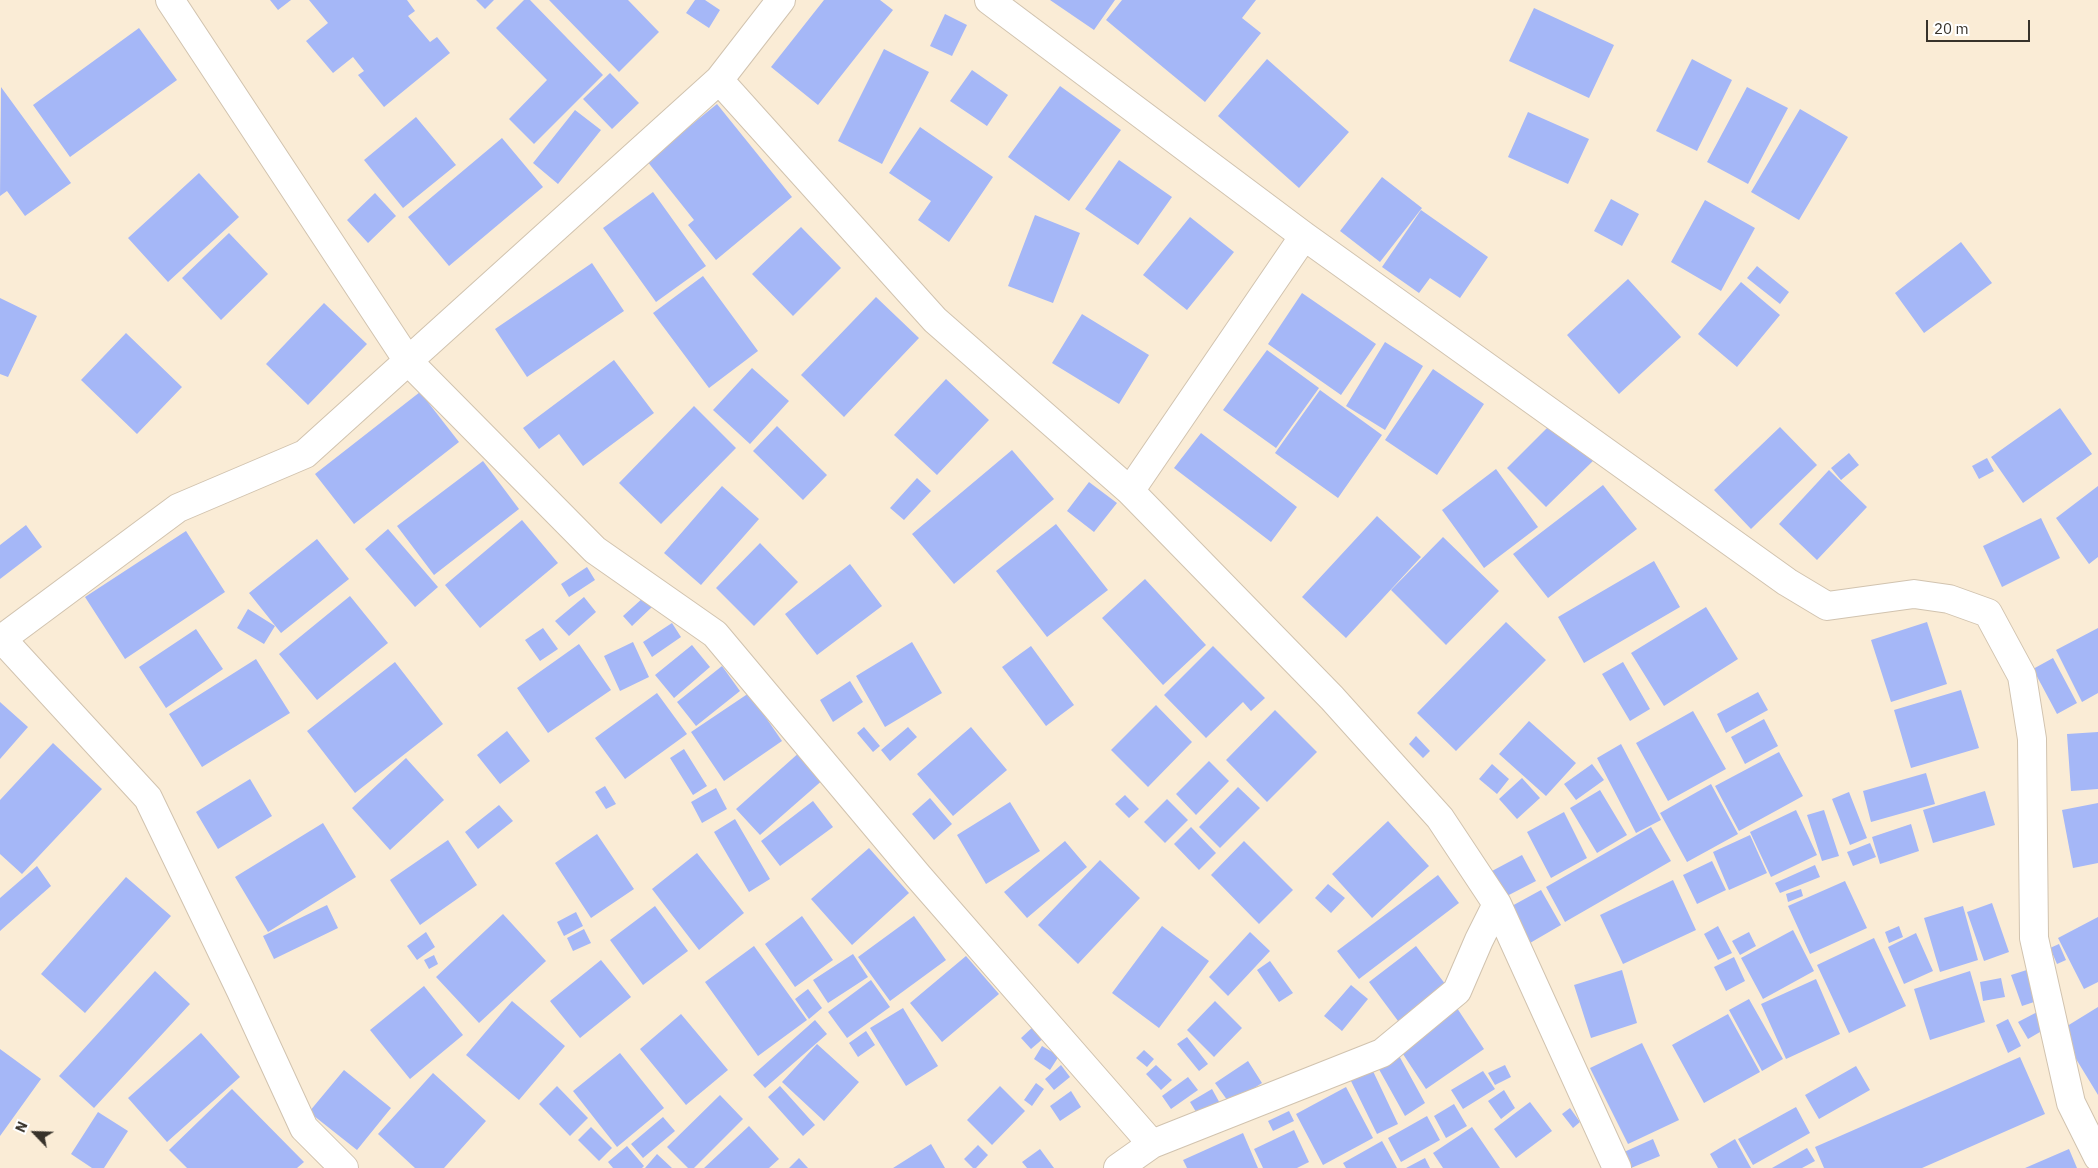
<!DOCTYPE html>
<style>
body{margin:0}
#map{position:relative;width:2098px;height:1168px;overflow:hidden;background:#faecd6;font-family:"IBM Plex Sans",sans-serif}
canvas{display:block}
.north{position:absolute;left:10px;top:1108px;width:50px;height:50px;-webkit-text-stroke:4px #fff;paint-order:stroke;rotate:294deg;font-size:14px;font-weight:700;line-height:20px;text-align:center;color:#37322a}
.north::after{content:'';display:block;margin:auto;width:18px;height:22px;background:#37322a;clip-path:polygon(50% 0,100% 100%,50% 72%,0 100%)}
.scale{position:absolute;left:1926px;top:20px;width:104px;height:22px;box-sizing:border-box;border:2px solid #37322a;border-top:0;padding-left:6px;font-size:15px;line-height:18px;white-space:nowrap;color:#37322a;-webkit-text-stroke:4px #fff;paint-order:stroke}
</style>
<div id="map">
<canvas width="2098" height="1168"></canvas>
<div class="north">N</div>
<div class="scale">20 m</div>
</div>
<script>
const context = document.querySelector('canvas').getContext('2d');
context.lineJoin = 'round';
function fill(path, color) { context.fillStyle = color; context.fill(path, 'evenodd'); }
const shape = rows => new Path2D(rows.map(r => 'M' + r).join(''));
function trace(path, color, width, dash) { context.strokeStyle = color; context.lineWidth = width; context.lineCap = dash ? 'butt' : 'round'; context.setLineDash(dash || []); context.stroke(path); }
fill(shape([
 [270,0,291,0,278,10],
 [309,0,407,0,415,11,408,16,430,42,437,37,450,53,384,107,358,75,364,71,353,57,333,73,306,41,328,23],
 [476,0,494,0,485,9],
 [524,0,530,0,603,75,534,144,509,119,547,80,496,28],
 [549,0,628,0,659,32,619,72],
 [695,0,705,0,720,10,709,28,686,13],
 [824,0,880,0,893,10,818,105,771,67],
 [1050,0,1115,0,1094,30],
 [1122,0,1256,0,1242,18,1261,33,1205,102,1106,20],
 [1534,8,1614,45,1589,98,1509,61],
 [945,14,967,25,952,56,930,46],
 [139,28,177,80,70,157,33,105],
 [884,49,929,72,882,164,838,141],
 [1267,59,1349,132,1299,188,1218,116],
 [1692,59,1732,80,1697,151,1656,131],
 [972,70,1008,95,987,126,950,101],
 [610,73,639,103,612,129,583,99],
 [1060,86,1121,130,1069,201,1008,157],
 [1,87,71,183,25,216,7,191,0,196],
 [1747,87,1788,108,1748,184,1707,162],
 [717,104,792,197,716,260,688,225,694,220,647,161],
 [1800,109,1848,137,1799,220,1751,192],
 [575,110,601,130,558,184,533,163],
 [1528,112,1589,139,1568,184,1508,157],
 [416,117,456,165,403,208,364,160],
 [920,127,993,177,949,242,918,220,931,201,889,173],
 [502,138,543,187,449,266,408,217],
 [1119,160,1172,197,1138,245,1085,209],
 [199,173,239,217,168,282,128,238],
 [1382,177,1422,208,1380,262,1340,231],
 [653,192,706,266,656,302,603,228],
 [375,193,396,216,368,243,347,220],
 [1611,199,1639,214,1622,246,1594,231],
 [1705,200,1755,228,1721,291,1671,262],
 [1421,210,1488,257,1460,298,1430,278,1419,293,1382,267],
 [1035,215,1080,233,1053,303,1008,286],
 [1190,217,1234,252,1187,310,1143,275],
 [801,227,841,268,793,316,752,274],
 [229,233,268,274,221,320,182,278],
 [1961,242,1992,283,1924,333,1895,293],
 [592,263,624,311,527,377,495,329],
 [1757,266,1789,292,1780,304,1747,278],
 [703,276,758,351,709,388,653,313],
 [1628,279,1681,337,1619,394,1567,335],
 [1741,282,1780,315,1737,367,1698,334],
 [1302,293,1376,344,1341,395,1268,344],
 [876,297,919,338,844,417,801,375],
 [0,298,37,316,8,377,0,374],
 [324,303,367,344,308,405,266,364],
 [1082,314,1149,355,1119,404,1052,363],
 [126,333,182,387,137,434,81,380],
 [1385,342,1423,366,1385,430,1346,406],
 [1267,350,1319,388,1276,448,1223,410],
 [614,360,654,413,583,466,559,434,539,449,523,428],
 [752,368,789,401,750,444,713,410],
 [1433,369,1484,404,1437,475,1385,440],
 [946,379,989,420,937,475,894,435],
 [1320,390,1382,435,1338,498,1275,453],
 [420,392,459,442,354,524,315,474],
 [694,406,736,448,661,524,619,483],
 [2060,408,2092,454,2023,503,1991,457],
 [1557,418,1596,458,1546,507,1507,468],
 [777,426,827,475,803,500,753,451],
 [1780,427,1817,465,1751,529,1714,490],
 [1201,433,1297,507,1271,542,1174,468],
 [1012,450,1054,499,954,584,912,534],
 [1849,453,1859,465,1841,480,1831,468],
 [1987,458,1994,471,1979,479,1972,466],
 [483,461,519,509,434,575,397,526],
 [1496,469,1538,527,1484,568,1442,510],
 [1829,470,1867,507,1817,560,1779,524],
 [917,478,931,491,904,520,890,508],
 [1089,482,1117,503,1094,532,1067,511],
 [1603,485,1637,529,1548,598,1513,554],
 [722,486,759,519,701,585,664,553],
 [2098,486,2098,557,2089,564,2056,518],
 [1377,516,1421,557,1346,638,1302,597],
 [2041,518,2060,558,2002,587,1983,546],
 [522,520,558,563,480,628,445,585],
 [1056,524,1108,590,1047,637,996,571],
 [26,525,42,547,0,579,0,545],
 [388,529,438,587,415,607,365,549],
 [186,531,225,592,125,659,85,597],
 [1443,537,1499,591,1446,645,1391,590],
 [317,539,349,579,281,633,249,593],
 [760,543,798,582,754,626,716,588],
 [1654,561,1680,607,1584,663,1558,617],
 [850,564,882,606,817,655,785,614],
 [587,567,595,580,569,597,561,584],
 [1145,579,1206,645,1163,685,1102,618],
 [350,596,388,643,317,700,279,654],
 [584,597,596,612,569,636,555,621],
 [644,597,652,607,632,626,623,616],
 [1706,607,1738,659,1664,706,1631,653],
 [248,609,275,626,264,644,237,628],
 [1506,622,1546,660,1456,751,1417,713],
 [1927,622,1947,684,1891,702,1871,640],
 [672,623,681,637,652,657,643,642],
 [543,628,558,649,540,661,525,640],
 [2098,628,2098,693,2082,702,2056,650],
 [196,629,223,669,166,708,139,667],
 [633,642,649,677,620,691,604,656],
 [912,642,942,693,885,727,856,676],
 [579,644,611,690,548,733,517,688],
 [692,645,710,667,674,698,655,675],
 [1031,646,1074,705,1046,726,1002,667],
 [1213,646,1265,698,1251,711,1243,702,1206,738,1164,695],
 [2053,658,2077,703,2057,714,2033,669],
 [256,659,290,713,202,767,169,714],
 [395,662,443,724,355,793,307,731],
 [1623,662,1650,709,1630,721,1602,674],
 [722,666,740,691,696,726,677,702],
 [850,681,863,702,833,722,820,700],
 [1961,690,1979,748,1911,768,1894,710],
 [1758,692,1768,710,1726,733,1717,714],
 [657,693,687,734,625,779,595,738],
 [749,693,782,741,724,781,691,732],
 [0,702,28,727,0,759],
 [1156,705,1192,742,1148,787,1111,750],
 [1275,710,1317,752,1267,802,1226,760],
 [1693,711,1726,769,1668,801,1636,743],
 [1764,719,1778,746,1745,764,1731,737],
 [1529,721,1576,763,1546,796,1499,754],
 [864,727,880,746,873,752,857,733],
 [908,727,917,737,890,761,881,750],
 [971,727,1007,770,953,816,917,774],
 [507,731,530,761,500,784,477,755],
 [2098,732,2098,789,2071,791,2067,734],
 [1416,736,1430,751,1423,758,1409,744],
 [53,743,102,789,22,874,0,854,0,800],
 [1621,744,1661,820,1636,833,1597,758],
 [684,749,707,786,693,795,670,758],
 [801,751,825,778,760,835,736,809],
 [1779,752,1803,796,1739,831,1715,786],
 [406,758,444,800,390,850,352,808],
 [1209,761,1229,781,1196,815,1176,794],
 [1492,764,1509,779,1497,794,1479,779],
 [1592,764,1604,780,1576,800,1564,784],
 [1926,773,1935,804,1871,822,1863,791],
 [1522,778,1540,798,1517,819,1499,799],
 [250,779,272,816,218,849,196,812],
 [1711,784,1738,834,1687,862,1660,813],
 [605,786,616,804,606,809,595,792],
 [1238,787,1260,808,1220,848,1199,827],
 [716,788,727,809,702,823,691,802],
 [1600,790,1627,835,1597,853,1570,808],
 [1985,791,1995,825,1933,843,1923,810],
 [1849,792,1867,838,1850,845,1832,799],
 [1125,795,1139,809,1129,818,1115,804],
 [930,798,952,824,934,840,912,814],
 [1167,799,1188,820,1165,843,1144,822],
 [813,801,833,827,780,866,761,841],
 [1010,802,1040,851,986,884,957,835],
 [2098,803,2098,863,2073,868,2062,810],
 [499,805,513,821,478,849,465,832],
 [1796,810,1817,855,1771,877,1750,832],
 [1824,810,1839,856,1822,861,1807,815],
 [1564,812,1587,858,1551,878,1527,832],
 [735,819,770,879,749,892,714,832],
 [1388,821,1429,866,1372,918,1332,874],
 [323,823,356,877,268,932,235,877],
 [1911,824,1919,851,1880,864,1872,837],
 [1191,827,1216,853,1199,870,1174,844],
 [1651,827,1671,861,1565,922,1546,887],
 [597,834,634,889,591,918,555,863],
 [1750,835,1767,873,1729,890,1713,852],
 [448,840,477,885,420,925,390,880],
 [1065,841,1087,867,1027,918,1004,892],
 [1244,841,1293,890,1259,924,1211,875],
 [1870,843,1876,857,1853,866,1847,852],
 [869,848,909,893,852,945,811,899],
 [697,853,744,913,699,950,652,889],
 [1522,855,1536,881,1505,897,1492,871],
 [1100,860,1140,898,1078,964,1038,925],
 [1712,861,1726,890,1697,904,1683,875],
 [1815,865,1820,877,1780,893,1775,883],
 [37,866,51,886,0,931,0,898],
 [1438,875,1459,903,1359,979,1337,951],
 [126,877,171,916,85,1013,41,974],
 [1673,880,1696,930,1623,964,1600,915],
 [1845,881,1867,928,1810,954,1788,906],
 [1328,884,1345,898,1331,913,1315,898],
 [1801,889,1803,896,1788,902,1786,894],
 [1541,890,1561,925,1530,943,1510,907],
 [1992,903,2009,952,1984,961,1967,912],
 [327,905,338,928,274,959,263,936],
 [655,906,688,951,643,985,610,940],
 [1963,906,1978,960,1940,972,1924,918],
 [576,912,583,926,564,936,557,922],
 [503,914,546,961,479,1023,436,977],
 [802,916,833,960,795,987,765,944],
 [914,916,946,960,890,1001,858,957],
 [2098,917,2098,982,2084,989,2058,938],
 [1162,926,1209,961,1159,1028,1112,993],
 [1718,926,1732,953,1718,960,1704,934],
 [1899,926,1903,937,1889,943,1885,932],
 [584,929,591,943,573,951,567,938],
 [1793,930,1814,971,1763,999,1741,958],
 [426,932,435,947,417,960,407,946],
 [1250,932,1270,951,1228,996,1209,977],
 [1749,932,1756,946,1740,955,1732,941],
 [1916,933,1933,971,1904,984,1888,947],
 [1874,938,1906,1006,1849,1033,1817,965],
 [2059,944,2066,960,2057,964,2050,948],
 [754,946,807,1020,758,1056,705,982],
 [1416,946,1449,989,1401,1025,1369,982],
 [853,954,868,977,828,1003,813,980],
 [434,955,438,964,429,969,424,960],
 [966,956,999,994,942,1042,910,1003],
 [1734,957,1745,981,1726,991,1714,967],
 [601,960,631,997,580,1038,550,1001],
 [1270,961,1293,993,1279,1002,1257,970],
 [2033,968,2043,999,2022,1006,2011,975],
 [1622,970,1637,1023,1591,1038,1574,985],
 [155,971,190,1004,94,1108,59,1076],
 [1970,971,1985,1022,1930,1040,1914,989],
 [2001,978,2005,997,1983,1001,1980,982],
 [1816,979,1840,1034,1786,1059,1761,1004],
 [871,980,890,1007,847,1038,828,1012],
 [1351,985,1368,999,1342,1031,1324,1016],
 [424,986,463,1035,410,1079,370,1030],
 [808,989,822,1008,809,1019,795,999],
 [1749,999,1783,1059,1762,1071,1729,1010],
 [512,1001,565,1046,519,1100,466,1055],
 [1215,1001,1242,1028,1214,1057,1187,1030],
 [1455,1005,1484,1049,1426,1089,1397,1045],
 [2098,1007,2098,1095,2059,1031],
 [903,1008,938,1066,906,1086,870,1028],
 [2043,1009,2052,1025,2028,1039,2018,1022],
 [681,1014,728,1070,686,1105,640,1049],
 [1728,1014,1760,1072,1704,1103,1672,1045],
 [2008,1019,2021,1046,2008,1053,1996,1025],
 [815,1020,827,1034,765,1088,753,1075],
 [1035,1025,1045,1037,1031,1049,1021,1038],
 [866,1031,875,1045,858,1057,849,1043],
 [201,1033,240,1077,167,1142,128,1098],
 [1187,1037,1208,1064,1199,1071,1177,1044],
 [1642,1043,1679,1120,1628,1144,1590,1068],
 [817,1044,859,1082,824,1121,782,1082],
 [1042,1046,1059,1056,1050,1070,1034,1059],
 [0,1049,41,1079,0,1136],
 [1144,1050,1154,1059,1147,1067,1136,1058],
 [1397,1052,1425,1103,1405,1116,1376,1064],
 [620,1053,664,1108,617,1147,573,1091],
 [2020,1057,2045,1114,1922,1168,1824,1168,1815,1147],
 [1248,1061,1262,1083,1230,1104,1215,1083],
 [1061,1065,1070,1077,1054,1090,1045,1079],
 [1156,1065,1172,1080,1161,1090,1146,1074],
 [1505,1065,1511,1077,1495,1085,1488,1073],
 [1856,1066,1870,1090,1819,1119,1805,1095],
 [1372,1069,1398,1124,1377,1134,1350,1079],
 [344,1070,391,1108,357,1150,309,1112],
 [1483,1071,1495,1089,1463,1109,1451,1090],
 [433,1073,486,1121,444,1168,415,1168,378,1134],
 [1188,1077,1198,1090,1171,1109,1162,1096],
 [1036,1083,1044,1089,1032,1106,1024,1100],
 [557,1086,588,1118,570,1136,539,1104],
 [780,1086,815,1125,803,1136,768,1097],
 [1000,1086,1025,1111,992,1145,967,1120],
 [1346,1087,1373,1138,1323,1165,1296,1114],
 [232,1089,304,1162,297,1168,187,1168,169,1150],
 [1212,1089,1222,1107,1201,1120,1190,1102],
 [1504,1090,1515,1108,1501,1119,1488,1101],
 [1071,1091,1081,1107,1060,1121,1050,1106],
 [720,1095,743,1119,694,1168,688,1168,667,1147],
 [1530,1102,1552,1131,1516,1158,1494,1129],
 [1454,1104,1467,1126,1446,1138,1434,1116],
 [1796,1107,1810,1133,1753,1165,1738,1139],
 [1570,1108,1580,1122,1573,1128,1562,1114],
 [1289,1111,1294,1121,1273,1131,1268,1121],
 [98,1112,128,1131,104,1168,92,1168,71,1154],
 [1427,1116,1440,1140,1401,1162,1388,1138],
 [663,1117,675,1131,643,1158,631,1144],
 [749,1126,779,1159,769,1168,704,1168],
 [591,1127,612,1148,599,1161,578,1140],
 [1472,1127,1500,1168,1443,1168,1433,1153],
 [1294,1130,1309,1162,1297,1168,1263,1168,1254,1149],
 [1243,1133,1258,1168,1187,1168,1183,1160],
 [1653,1139,1660,1156,1631,1168,1624,1152],
 [1735,1139,1751,1168,1718,1168,1710,1154],
 [1382,1141,1397,1168,1346,1168,1343,1163],
 [931,1144,945,1168,893,1168],
 [978,1145,988,1155,976,1168,973,1168,964,1159],
 [627,1146,644,1166,642,1168,613,1168,608,1162],
 [1807,1148,1815,1161,1802,1168,1772,1168],
 [1040,1149,1054,1168,1027,1168,1022,1162],
 [2069,1149,2077,1168,2025,1168],
 [657,1154,672,1168,645,1168],
 [799,1158,808,1168,789,1168],
 [1425,1158,1430,1168,1406,1168]
]), '#a5b7f7');
const street = shape([
 [170,0,408,361,595,550,715,634,918,876,1152,1144,1118,1168],
 [989,0,1304,236,1787,582,1827,606,1914,594,1949,599,1988,613,2022,676,2032,739,2034,938,2071,1103,2098,1157],
 [719,80,935,320,1130,491,1332,698,1440,818,1497,904,1617,1168],
 [1130,491,1304,236],
 [0,637,148,798,241,991,304,1128,344,1168],
 [3,638,178,508,305,454,719,80,781,0],
 [1152,1144,1382,1053,1457,991,1479,940,1497,904]
]);
trace(street, '#d1c3af', 30);
trace(street, '#fff', 28);
</script>
